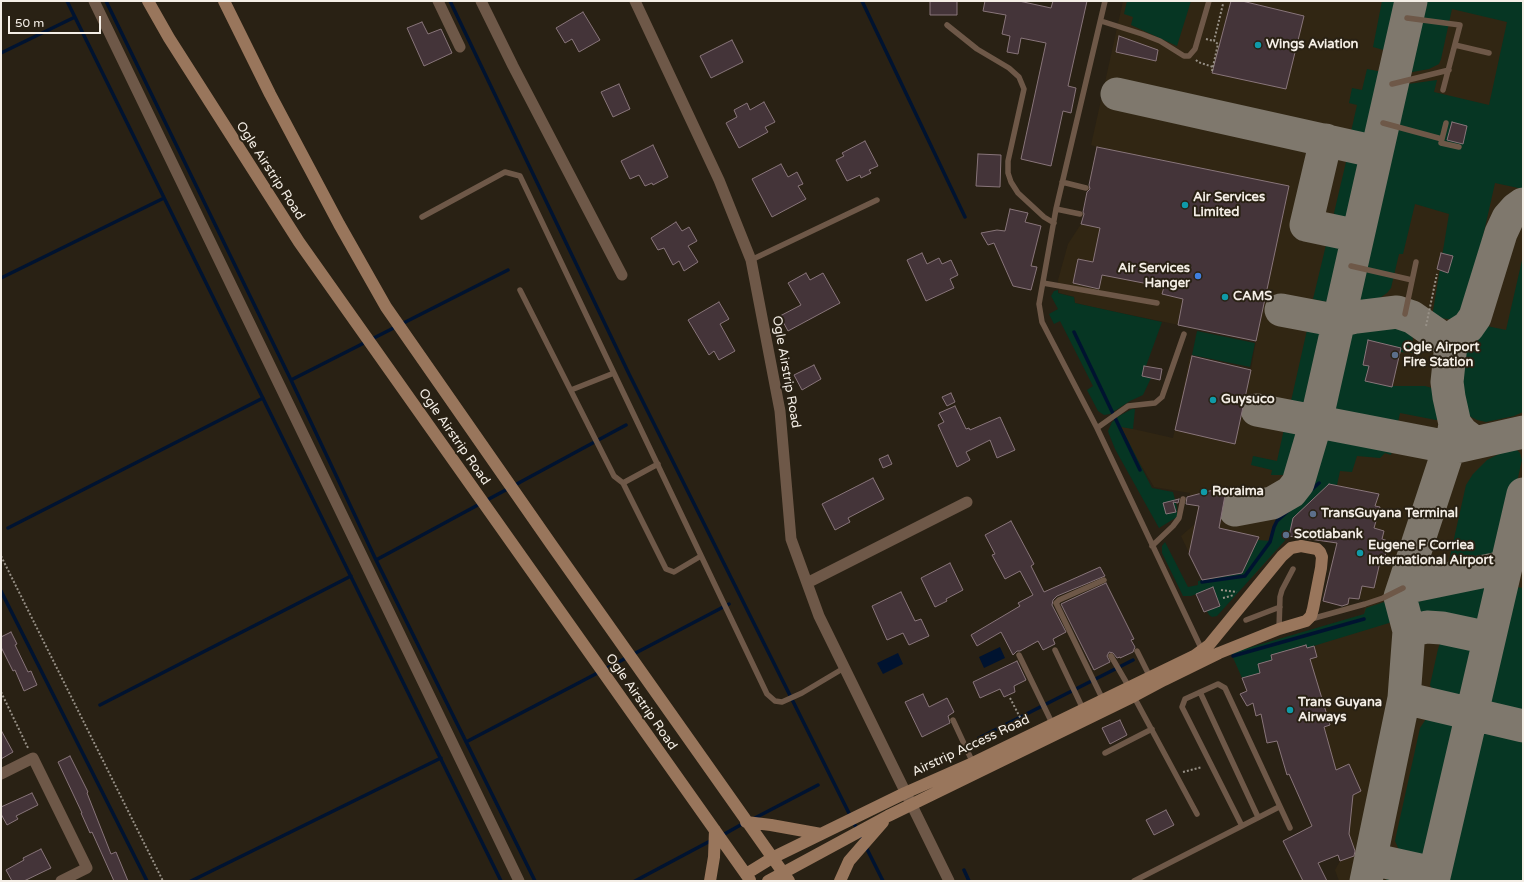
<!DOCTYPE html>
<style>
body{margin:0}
#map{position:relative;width:1524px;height:882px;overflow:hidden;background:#292114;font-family:"Varela Round",sans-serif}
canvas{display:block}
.frame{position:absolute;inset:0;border:2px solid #f4eee6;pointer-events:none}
.scale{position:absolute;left:8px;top:16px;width:93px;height:18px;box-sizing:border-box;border:2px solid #f4eee6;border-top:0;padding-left:5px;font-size:12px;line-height:14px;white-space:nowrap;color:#f4eee6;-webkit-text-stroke:3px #292114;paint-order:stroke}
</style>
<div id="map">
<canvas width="1524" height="882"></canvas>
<div class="frame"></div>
<div class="scale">50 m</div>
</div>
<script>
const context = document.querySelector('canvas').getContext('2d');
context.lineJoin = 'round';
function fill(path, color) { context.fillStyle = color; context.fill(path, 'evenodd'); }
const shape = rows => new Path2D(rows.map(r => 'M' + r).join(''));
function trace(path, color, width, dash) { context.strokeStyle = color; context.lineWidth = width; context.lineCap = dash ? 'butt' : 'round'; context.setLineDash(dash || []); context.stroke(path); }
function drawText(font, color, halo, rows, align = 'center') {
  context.font = font + ' "Varela Round",sans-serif'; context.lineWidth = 4; context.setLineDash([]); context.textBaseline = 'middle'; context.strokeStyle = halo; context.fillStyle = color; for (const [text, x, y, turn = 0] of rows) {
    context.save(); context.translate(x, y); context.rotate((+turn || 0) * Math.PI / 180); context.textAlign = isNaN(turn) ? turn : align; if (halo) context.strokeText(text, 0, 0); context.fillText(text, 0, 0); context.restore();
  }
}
fill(shape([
 [1123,1,1523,1,1523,881,1339,881,1335,870,1340,861,1338,856,1328,859,1322,854,1310,820,1315,806,1305,811,1291,779,1308,773,1307,769,1287,775,1277,741,1267,743,1261,715,1256,716,1253,703,1247,706,1240,694,1247,690,1231,653,1364,614,1365,601,1359,599,1350,598,1348,607,1323,601,1337,544,1289,536,1252,578,1198,581,1202,580,1181,536,1195,524,1198,506,1188,505,1190,493,1154,487,1138,460,1120,426,1173,438,1190,356,1251,369,1256,341,1092,307,1075,303,1074,297,1059,293,1058,280,1068,244,1081,224,1097,147,1091,145]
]), '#312613');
fill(shape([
 [1127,1,1191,1,1177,46,1131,25,1133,17,1124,14],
 [1382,1,1403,1,1391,52,1373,47],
 [1420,1,1517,1,1523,2,1523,189,1495,183,1464,321,1432,317,1449,214,1415,204,1403,254,1399,254,1391,288,1387,293,1365,308,1359,309,1355,308,1351,303,1398,96,1401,88,1404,85,1408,84,1437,80,1434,92,1489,105,1507,22,1452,9,1441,59,1439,64,1429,69,1407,73,1404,70,1404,66],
 [1367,69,1388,73,1372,141,1350,136,1357,105,1349,103,1352,88,1362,90],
 [1358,155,1365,159,1367,167,1354,219,1347,223,1342,223,1335,218,1334,213,1346,162,1350,157],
 [1335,237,1339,238,1346,242,1348,251,1336,304,1313,299,1326,245,1327,241],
 [1523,256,1523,412,1514,416,1486,422,1477,420,1471,417,1458,404,1455,393,1452,377,1461,346,1469,334,1482,325,1506,330],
 [1058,290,1058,293,1074,297,1075,303,1162,322,1146,366,1144,366,1142,376,1151,378,1143,395,1130,401,1110,414,1104,415,1098,411,1087,390,1093,386,1060,321,1054,324,1049,314,1058,309,1051,296,1054,291],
 [1397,321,1404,323,1409,327,1413,333,1412,353,1400,352,1392,386,1425,386,1439,390,1443,395,1447,414,1445,417,1442,420,1436,420,1400,413,1397,427,1336,415,1332,412,1329,407,1329,401,1348,327,1357,322,1376,325],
 [1313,324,1327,328,1331,333,1312,407,1291,401,1307,330,1309,326],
 [1197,331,1255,343,1250,367,1192,355],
 [1132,409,1135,409,1133,429,1121,427,1152,488,1173,492,1177,507,1177,517,1159,528,1115,449,1109,434,1108,431,1112,422,1119,416],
 [1286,420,1310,424,1302,456,1298,465,1292,471,1283,475,1271,475,1272,470,1251,465,1253,456,1277,461],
 [1329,429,1394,443,1391,455,1385,453,1380,458,1357,456,1352,472,1340,471,1337,485,1329,484,1293,518,1289,536,1217,616,1212,617,1209,615,1207,611,1220,605,1213,588,1191,596,1183,596,1162,553,1162,546,1165,542,1188,587,1198,585,1198,581,1242,573,1258,540,1270,541,1277,518,1268,515,1270,509,1286,502,1301,490,1312,477,1325,433],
 [1517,450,1520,453,1522,460,1502,547,1500,552,1490,559,1447,570,1466,485,1473,474,1487,460,1505,451],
 [1475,576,1485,581,1492,589,1486,612,1472,623,1462,623,1432,614,1416,613,1412,611,1409,607,1408,603,1410,598,1417,592],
 [1509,586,1523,588,1523,718,1495,711,1487,701,1485,694],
 [1387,601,1392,603,1396,609,1395,619,1389,623,1307,648,1305,645,1271,655,1274,667,1270,668,1268,661,1258,664,1260,673,1242,678,1231,653,1364,614,1366,608],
 [1449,637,1466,642,1469,644,1475,652,1475,657,1467,689,1461,697,1451,701,1442,700,1436,696,1430,685,1438,649,1440,643,1445,639],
 [1437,714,1448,717,1452,721,1455,726,1456,737,1432,844,1425,854,1415,858,1409,858,1400,852,1395,841,1396,836,1420,728,1426,719],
 [1494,730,1504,730,1523,735,1523,881,1440,881,1472,753,1476,745,1484,734],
 [1405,873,1413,875,1418,881,1384,881,1392,876]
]), '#063623');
fill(shape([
 [1000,647,1005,658,984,668,979,657],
 [898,653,903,664,883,674,877,663]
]), '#001330');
trace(shape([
 [67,1,501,881],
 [106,1,291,380,376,560,535,881],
 [450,1,629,374,883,881],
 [862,1,965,217],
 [1,53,75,17],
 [1,278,164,198],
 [1074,332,1140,470],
 [291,380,508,270],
 [8,528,263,398],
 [376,560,626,425],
 [1202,582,1245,576,1270,542,1274,527,1277,521,1319,483],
 [1,591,147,881],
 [1233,656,1364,619],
 [100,705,351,576],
 [979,738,1133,660],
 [466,742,729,604],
 [753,819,818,785],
 [721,836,744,823],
 [964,870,969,881],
 [191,881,441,758],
 [635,881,712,840]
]), '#001330', 3.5);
trace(shape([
 [1117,94,1377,152],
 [1326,140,1306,225,1358,236],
 [1281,310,1339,321,1356,317,1397,312,1412,317,1451,344],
 [1257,410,1448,447,1461,446,1523,432],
 [1470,439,1462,433,1455,424,1449,397,1447,382,1451,344,1457,334,1468,327,1475,317,1501,233,1508,218,1516,209,1523,204],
 [1235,510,1272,503,1291,492,1298,483,1316,422,1411,1],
 [1403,588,1495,569,1506,565],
 [1409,631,1427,627,1442,628,1489,638],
 [1404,698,1523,726],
 [1371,859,1434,873],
 [1366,881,1404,698,1409,631,1400,597,1453,436,1455,424],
 [1433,881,1523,494]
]), '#7f786d', 33);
const building = shape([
 [930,1,957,1,957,15,930,15,930,1],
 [985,1,1019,1,1051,8,1053,1,1087,1,1068,86,1076,88,1071,113,1063,111,1051,166,1021,159,1046,43,1021,38,1018,54,1007,52,1010,36,1002,34,1006,15,983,11,985,1],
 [1231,1,1242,1,1304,16,1286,89,1212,73,1231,1],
 [583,12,600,40,579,52,572,39,565,43,556,28,583,12],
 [422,22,428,34,441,29,452,53,424,66,407,28,422,22],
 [1119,36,1158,50,1156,61,1116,52,1119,36],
 [732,40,743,62,711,78,700,56,732,40],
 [619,84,630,109,613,117,601,92,619,84],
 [764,102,775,122,765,127,768,132,739,148,726,123,737,117,734,110,747,103,750,110,764,102],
 [1452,122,1467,126,1463,144,1447,140,1452,122],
 [865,141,878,166,869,170,871,173,861,178,860,175,847,181,836,160,844,156,842,153,865,141],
 [653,145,668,177,653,185,652,183,645,186,639,175,630,179,621,161,653,145],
 [1097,147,1289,186,1256,341,1178,325,1183,299,1162,294,1164,287,1102,275,1099,289,1073,283,1078,259,1093,262,1100,228,1081,224,1084,214,1083,212,1087,192,1090,189,1089,185,1097,147],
 [978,154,1001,155,1000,187,976,186,978,154],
 [781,164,788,177,797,172,803,184,798,186,806,199,772,217,752,179,781,164],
 [1010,209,1028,213,1025,222,1041,226,1031,266,1037,267,1031,290,1013,286,994,243,988,245,981,233,997,230,1005,231,1010,209],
 [676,222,682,231,689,227,697,241,688,246,698,262,684,271,679,261,673,265,664,248,658,250,651,238,676,222],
 [922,253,927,264,939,258,942,264,951,260,958,275,950,279,954,288,926,301,907,260,922,253],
 [1441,253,1453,256,1448,273,1437,269,1441,253],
 [806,273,810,280,823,273,840,303,788,331,780,316,801,305,788,283,806,273],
 [719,302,729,319,720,324,735,351,719,360,714,351,709,355,688,320,719,302],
 [1368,340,1401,348,1392,387,1365,381,1369,366,1363,365,1368,340],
 [1192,356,1251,370,1235,444,1175,430,1192,356],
 [814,365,821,379,802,390,794,375,814,365],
 [1144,366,1162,369,1160,380,1142,376,1144,366],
 [951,393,955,402,947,406,942,397,951,393],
 [955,406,966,429,969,428,970,430,1000,417,1015,450,997,458,990,440,966,452,970,460,957,467,938,425,944,422,939,413,955,406],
 [888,455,892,464,883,468,879,459,888,455],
 [873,478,884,499,848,518,850,522,835,530,822,504,873,478],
 [1329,484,1379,494,1375,506,1380,507,1374,528,1384,531,1382,539,1388,541,1384,562,1380,562,1374,588,1362,586,1359,599,1349,598,1348,604,1342,606,1323,601,1337,543,1289,536,1293,518,1329,484],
 [1217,489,1226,490,1219,528,1259,537,1242,573,1202,580,1189,554,1199,506,1186,504,1187,497,1217,489],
 [1179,499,1178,503,1173,502,1176,512,1166,514,1163,503,1179,499],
 [1011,521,1034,564,1031,566,1044,592,1100,567,1105,576,1057,596,1053,600,1052,605,1066,632,1053,639,1055,644,1043,650,1038,641,1020,651,1017,651,1013,655,1001,632,977,646,971,635,1020,606,1018,603,1033,595,1020,571,1005,579,992,555,995,554,985,535,1011,521],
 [950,563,963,590,946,599,947,601,935,607,921,578,950,563],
 [1106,583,1134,639,1131,640,1135,647,1133,652,1120,658,1120,657,1117,658,1113,653,1109,652,1107,656,1110,662,1094,670,1061,604,1106,583],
 [1213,587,1220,606,1204,612,1196,594,1213,587],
 [901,592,915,621,921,619,929,636,909,645,903,633,887,640,872,606,901,592],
 [11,632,17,644,15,645,28,672,31,671,37,685,24,691,15,670,13,671,1,647,1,637,11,632],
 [1306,645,1307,648,1314,646,1317,657,1310,659,1330,725,1324,727,1336,770,1349,764,1361,791,1353,795,1349,834,1355,851,1354,856,1340,861,1338,855,1318,863,1327,881,1303,881,1283,841,1312,826,1289,774,1287,775,1277,741,1267,743,1261,714,1256,716,1253,703,1247,706,1240,694,1247,691,1242,678,1260,673,1258,664,1272,660,1271,655,1306,645],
 [1017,661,1026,680,1014,686,1015,692,1004,697,1000,689,980,698,973,682,1017,661],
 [923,694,929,707,947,698,954,712,948,716,950,723,922,737,905,702,923,694],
 [1120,720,1127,735,1110,744,1102,728,1120,720],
 [1,730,13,752,1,759,1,730],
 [70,756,88,792,87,793,111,854,116,852,128,881,114,881,92,832,90,833,81,813,82,813,58,762,70,756],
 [32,793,38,805,16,816,18,819,7,825,1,814,1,807,32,793],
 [1166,810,1174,825,1154,835,1146,820,1166,810],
 [41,849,51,868,24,881,12,881,6,870,24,860,23,858,41,849]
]);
fill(building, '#443439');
trace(building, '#88757a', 1);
trace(shape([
 [1206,39,1214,41,1223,4],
 [1196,60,1198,62,1213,67],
 [1212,71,1218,44,1214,41],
 [1426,326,1437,274],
 [1,556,163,881],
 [1221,590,1237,592],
 [1223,598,1234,595],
 [1,692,28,748],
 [1010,698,1024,725],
 [1183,772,1202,767]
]), '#979086', 2, [2, 2]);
trace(shape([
 [1105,1,1056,209,1039,304,1042,322,1097,428,1202,650],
 [1407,18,1460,25,1443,90],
 [1101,21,1142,34,1160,41,1184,56,1189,56,1195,49,1209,1],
 [947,25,977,49,1009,68,1019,77,1024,89,1008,161,1008,173,1011,182,1018,193,1044,217,1054,223],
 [1455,45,1489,53],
 [1392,84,1449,70],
 [1383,123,1442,139],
 [1446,123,1441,143,1459,147],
 [1062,182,1086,188],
 [1056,209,1080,214],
 [422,217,505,172,520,176,767,694,775,701,782,702,802,693,844,668],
 [751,260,877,200],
 [1351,266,1412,280],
 [1043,283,1157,303],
 [520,290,614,476,623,483,666,569,674,572,701,556],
 [1405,314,1416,262],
 [571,390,614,373],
 [1097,428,1128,406,1155,403,1162,397,1184,334],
 [623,483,658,464],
 [1152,546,1173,526,1179,518,1183,499],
 [1311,619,1365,604,1383,598,1403,588],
 [1246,620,1280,607],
 [1279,629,1280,597,1282,590,1293,569],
 [1055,650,1083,709],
 [1137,651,1150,677],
 [1019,655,1052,723],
 [1111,656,1129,687],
 [1200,692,1258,817],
 [1133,695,1197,814],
 [1103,700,1056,603,1059,600,1104,580],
 [953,720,973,763],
 [1105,753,1152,729],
 [1242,826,1182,707,1185,699,1218,684,1225,688,1290,828],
 [1134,881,1279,807]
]), '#6e5848', 5.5);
trace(shape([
 [94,1,519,881],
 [438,1,460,47],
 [481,1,513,66,622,275],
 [635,1,719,180,751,260,780,411,791,539,819,616,949,881],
 [807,583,967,502],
 [1,774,33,758,87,868,61,881]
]), '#6e5848', 11);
trace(shape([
 [148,1,169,38,299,242,750,880],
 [224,1,270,94,339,224,386,307,551,544,789,881],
 [746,822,771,825,821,834],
 [746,874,772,858,905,793,973,763,1194,656,1209,645,1282,556,1291,548,1301,546,1317,549,1320,552,1322,557,1321,568,1313,609,1311,616,1306,621,1279,629,1219,653,1164,680,1134,696,888,816,768,881],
 [710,881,714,857,715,830],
 [840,881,849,861,883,822]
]), '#99765c', 12);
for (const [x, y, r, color] of [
 [1258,45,4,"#0f9aa8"],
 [1185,205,4,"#0f9aa8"],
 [1198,276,4,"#3f7fe0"],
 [1225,297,4,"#0f9aa8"],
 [1395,355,4,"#5c6f8a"],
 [1213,400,4,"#0f9aa8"],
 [1204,492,4,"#0f9aa8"],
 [1313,514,4,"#5c6f8a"],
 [1286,535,4,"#5c6f8a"],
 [1360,553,4,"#0f9aa8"],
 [1290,710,4,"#0f9aa8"]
]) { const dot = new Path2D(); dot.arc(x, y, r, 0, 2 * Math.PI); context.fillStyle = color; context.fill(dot); trace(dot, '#292114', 1.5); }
drawText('bold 13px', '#f4eee6', '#292114', [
 ["Wings Aviation",1266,45],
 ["Air Services",1193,198],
 ["Limited",1193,213],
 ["Air Services",1190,269,"right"],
 ["Hanger",1190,284,"right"],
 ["CAMS",1233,297],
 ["Ogle Airport",1403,348],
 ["Fire Station",1403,363],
 ["Guysuco",1221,400],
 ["Roraima",1212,492],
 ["TransGuyana Terminal",1321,514],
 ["Scotiabank",1294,535],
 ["Eugene F Corriea",1368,546],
 ["International Airport",1368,561],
 ["Trans Guyana",1298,703],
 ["Airways",1298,718]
], 'left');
drawText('13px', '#f4eee6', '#292114', [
 ["Ogle Airstrip Road",270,171,57],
 ["Ogle Airstrip Road",786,372,80],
 ["Ogle Airstrip Road",454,437,55],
 ["Ogle Airstrip Road",641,702,55],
 ["Airstrip Access Road",971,746,-25]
]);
</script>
